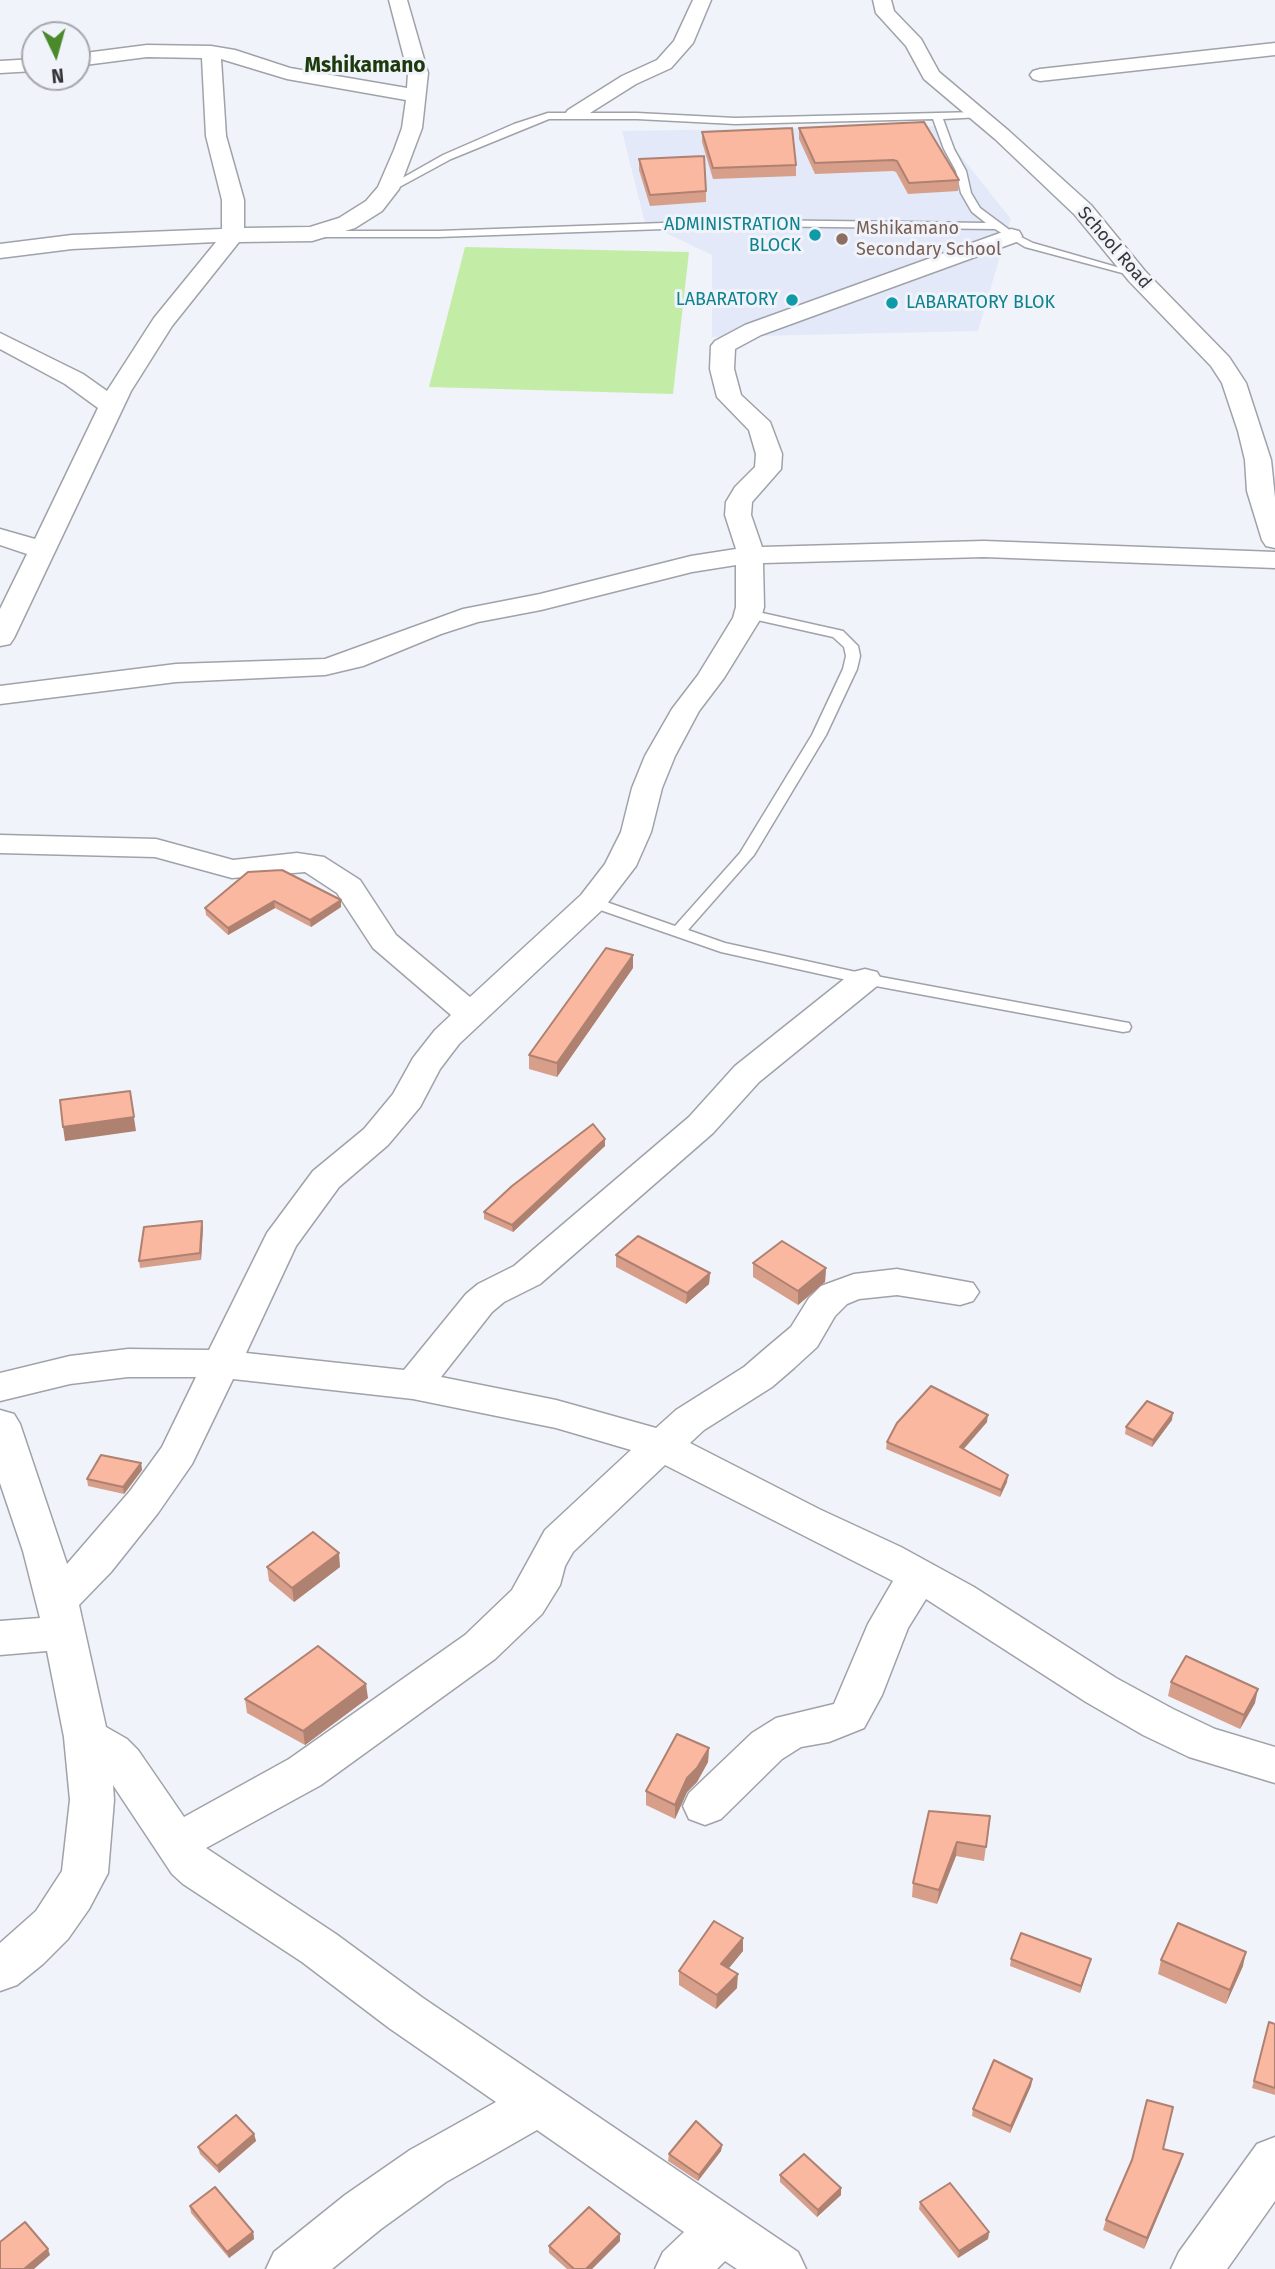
<!DOCTYPE html>
<style>
body{margin:0}
#map{position:relative;width:1275px;height:2269px;overflow:hidden;background:#f0f3fa;font-family:"Fira Sans",sans-serif}
canvas{display:block}
.north{position:absolute;left:21px;top:21px;width:70px;height:70px;box-sizing:border-box;background:#f0f3fa;border:2px solid #a5a7ac;border-radius:50%;rotate:175deg;font-size:19px;font-weight:700;line-height:28px;text-align:center;color:#343537}
.north::after{content:'';display:block;margin:auto;width:24px;height:32px;background:#4b8a2b;clip-path:polygon(50% 0,100% 100%,50% 72%,0 100%)}
</style>
<div id="map">
<canvas width="1275" height="2269"></canvas>
<div class="north">N</div>
</div>
<script>
const context = document.querySelector('canvas').getContext('2d');
context.lineJoin = 'round';
function fill(path, color) { context.fillStyle = color; context.fill(path, 'evenodd'); }
const shape = rows => new Path2D(rows.map(r => 'M' + r).join(''));
function trace(path, color, width, dash) { context.strokeStyle = color; context.lineWidth = width; context.lineCap = dash ? 'butt' : 'round'; context.setLineDash(dash || []); context.stroke(path); }
function drawText(font, color, halo, rows, align = 'center') {
  context.font = font + ' "Fira Sans",sans-serif'; context.lineWidth = 6; context.setLineDash([]); context.textBaseline = 'middle'; context.strokeStyle = halo; context.fillStyle = color; for (const [text, x, y, turn = 0] of rows) {
    context.save(); context.translate(x, y); context.rotate((+turn || 0) * Math.PI / 180); context.textAlign = isNaN(turn) ? turn : align; if (halo) context.strokeText(text, 0, 0); context.fillText(text, 0, 0); context.restore();
  }
}
fill(shape([
 [937,126,1011,219,978,331,712,337,712,255,645,223,622,131]
]), '#e3e9f8');
fill(shape([
 [465,247,689,252,673,394,429,387]
]), '#c3eda6');
const lane = shape([
 [978,112,983,115,982,117,943,119,954,149,966,171,971,193,980,208,1015,234,1033,243,1141,274,1141,278,1025,247,995,229,748,226,438,237,312,237,306,234,312,231,438,231,748,220,986,223,972,212,961,193,956,171,944,149,933,119,735,124,637,119,549,119,451,159,392,191,383,189,443,155,514,124,548,113,637,113,735,118,978,112],
 [749,610,843,631,858,646,860,656,857,669,826,735,754,855,688,930,725,943,865,974,1123,1022,1129,1023,1131,1027,1129,1031,1123,1032,865,984,721,952,586,905,584,902,592,897,675,926,740,853,812,735,843,669,846,656,844,647,833,637,744,617,742,614,749,610]
]);
const street = shape([
 [389,0,407,0,428,73,422,128,399,189,382,211,355,228,312,241,239,242,172,326,131,391,14,638,10,644,0,646,0,609,27,554,0,545,0,529,35,539,98,408,65,384,0,349,0,333,83,374,107,391,154,318,216,242,72,249,0,258,0,244,72,235,222,229,222,200,206,136,202,58,147,57,77,66,77,54,147,45,211,46,235,50,290,68,407,88,408,73,389,0],
 [221,59,287,79,406,100,402,128,394,150,378,187,366,201,339,218,310,227,244,228,244,200,226,136,221,59],
 [693,0,711,0,693,43,671,68,636,84,582,118,568,118,565,114,568,110,622,76,657,60,674,41,693,0],
 [873,0,891,0,894,11,921,39,939,72,1009,131,1091,205,1145,271,1229,357,1246,383,1271,460,1275,498,1275,548,1266,546,1262,540,1247,491,1245,460,1238,431,1222,383,1211,366,1129,281,1075,215,995,139,924,79,906,46,876,13,873,0],
 [1275,43,1275,55,1040,81,1033,79,1030,75,1033,71,1040,69,1275,43],
 [35,59,35,71,0,73,0,61,35,59],
 [1011,229,1019,231,1022,236,1019,241,761,335,735,349,734,369,741,395,770,422,782,454,781,469,752,502,751,515,762,547,984,541,1275,552,1275,568,984,557,763,563,764,607,761,618,724,678,699,711,675,756,662,788,651,832,636,866,603,909,459,1044,440,1069,420,1107,388,1145,339,1187,296,1246,246,1353,404,1370,466,1294,478,1284,514,1266,689,1117,735,1066,853,972,865,969,877,972,881,979,877,986,759,1082,713,1133,540,1284,504,1302,492,1312,441,1377,556,1400,656,1428,676,1410,744,1367,766,1348,791,1327,809,1298,821,1286,854,1274,897,1269,973,1283,979,1292,973,1301,960,1305,897,1295,859,1299,847,1304,835,1316,817,1347,794,1368,772,1387,704,1430,690,1443,819,1509,901,1547,974,1587,1116,1678,1173,1709,1215,1729,1275,1747,1275,1783,1189,1757,1143,1735,1086,1702,926,1599,908,1628,882,1695,864,1728,829,1742,801,1747,782,1759,721,1819,705,1825,689,1819,683,1806,689,1793,752,1733,776,1718,834,1704,868,1624,893,1581,665,1465,573,1552,565,1566,560,1585,542,1614,495,1659,321,1785,206,1848,336,1934,423,1998,798,2252,806,2269,737,2269,725,2261,717,2269,655,2269,663,2252,684,2232,537,2130,446,2182,381,2229,332,2269,266,2269,274,2252,345,2195,410,2150,496,2102,389,2028,302,1962,183,1884,172,1874,113,1785,114,1800,108,1873,89,1909,68,1939,43,1964,17,1985,0,1991,0,1943,36,1911,62,1871,70,1800,64,1737,47,1651,0,1655,0,1621,40,1618,23,1551,0,1483,0,1410,14,1414,20,1424,67,1564,130,1491,162,1447,196,1377,128,1377,70,1384,0,1401,0,1373,70,1356,128,1349,209,1350,267,1233,313,1171,364,1129,393,1094,413,1058,435,1030,451,1015,373,948,337,893,305,872,232,878,155,857,0,853,0,835,156,839,233,860,297,853,324,857,360,880,396,935,470,997,581,895,605,864,621,832,632,788,645,756,672,709,698,675,733,618,736,607,736,565,692,572,541,610,478,622,441,634,363,666,325,675,176,682,0,704,0,686,176,664,325,659,463,609,540,594,691,556,736,549,725,515,726,502,735,487,755,467,756,454,749,430,717,397,710,369,711,346,715,341,745,325,1011,229],
 [233,1379,413,1399,556,1428,631,1450,545,1530,512,1590,465,1635,289,1759,184,1817,138,1750,127,1739,106,1727,79,1605,111,1572,158,1513,192,1464,233,1379],
 [1275,2137,1275,2201,1227,2269,1171,2269,1179,2252,1257,2144,1275,2137]
]);
trace(lane, '#9fa2a9', 3);
trace(street, '#9fa2a9', 3);
fill(lane, '#fff');
fill(street, '#fff');
fill(shape([
 [799,128,959,180,958,191,908,194,896,172,893,171,815,174,799,139],
 [702,132,796,165,796,176,713,179,702,142],
 [639,159,706,191,706,202,650,206,639,170],
 [248,872,341,907,311,927,275,908,228,935,206,915,205,908],
 [633,968,557,1077,529,1069,529,1055],
 [605,1139,605,1146,513,1232,484,1219,484,1212],
 [203,1228,201,1260,140,1268,139,1261],
 [616,1255,710,1273,709,1284,686,1304,616,1267],
 [753,1263,826,1268,825,1282,798,1305,753,1277],
 [1172,1420,1152,1447,1125,1434,1126,1427],
 [987,1422,964,1449,1007,1482,1000,1497,886,1449,887,1442],
 [141,1463,142,1470,124,1494,88,1486,87,1479],
 [267,1567,340,1567,294,1602,269,1581],
 [1171,1682,1255,1703,1240,1729,1168,1696],
 [368,1698,305,1745,247,1713,245,1699],
 [709,1748,708,1762,697,1782,687,1792,675,1819,646,1805,646,1791],
 [929,1811,990,1816,984,1861,956,1856,937,1904,912,1897,913,1883],
 [743,1938,743,1951,728,1968,737,1988,716,2009,679,1985,679,1971],
 [1011,1959,1091,1959,1089,1966,1080,1993,1010,1966],
 [1161,1960,1243,1966,1226,2004,1158,1974],
 [1269,2022,1275,2024,1275,2095,1252,2088],
 [1032,2079,1031,2086,1010,2133,972,2116,973,2109],
 [254,2134,256,2141,219,2173,200,2154,198,2147],
 [722,2145,721,2151,698,2181,668,2161,669,2154],
 [1163,2149,1180,2164,1144,2249,1103,2230,1106,2220],
 [780,2175,841,2195,817,2217,780,2182],
 [920,2202,989,2232,988,2239,958,2258,919,2209],
 [190,2206,253,2232,254,2239,229,2258,191,2213],
 [620,2234,620,2241,592,2269,567,2269,549,2253,549,2246]
]), '#d79e8a');
fill(shape([
 [341,900,341,907,311,927,310,920],
 [274,901,275,908,228,935,228,928],
 [633,955,633,968,557,1077,557,1063],
 [130,1091,136,1131,65,1141,63,1127],
 [605,1139,605,1146,513,1232,512,1225],
 [202,1221,203,1228,201,1260,200,1253],
 [826,1268,825,1282,798,1305,798,1291],
 [710,1273,709,1284,686,1304,687,1293],
 [1173,1413,1172,1420,1152,1447,1153,1440],
 [988,1415,987,1422,959,1454,960,1447],
 [141,1463,142,1470,124,1494,123,1487],
 [1008,1475,1007,1482,1000,1497,1001,1490],
 [339,1553,340,1567,294,1602,292,1588],
 [366,1684,368,1698,305,1745,303,1731],
 [1258,1689,1255,1703,1240,1729,1244,1715],
 [709,1748,708,1762,697,1782,687,1792,675,1819,675,1805,687,1778],
 [957,1842,956,1856,937,1904,939,1890],
 [743,1938,743,1951,721,1978,721,1964],
 [1246,1952,1243,1966,1226,2004,1230,1990],
 [1091,1959,1089,1966,1080,1993,1081,1986],
 [738,1974,737,1988,716,2009,717,1995],
 [1032,2079,1031,2086,1010,2133,1011,2126],
 [254,2134,256,2141,219,2173,217,2166],
 [722,2145,721,2151,698,2181,699,2175],
 [1183,2154,1180,2164,1144,2249,1147,2238],
 [841,2188,841,2195,817,2217,818,2210],
 [253,2232,254,2239,229,2258,227,2252],
 [989,2232,988,2239,958,2258,959,2251],
 [620,2234,620,2241,592,2269,586,2269],
 [48,2249,50,2255,34,2269,24,2269]
]), '#af8171');
const building = shape([
 [924,122,959,180,909,183,897,161,893,160,815,163,799,128,924,122],
 [792,128,796,165,713,168,702,132,792,128],
 [704,156,706,191,650,195,639,159,704,156],
 [282,870,341,900,310,920,274,901,228,928,205,908,248,872,282,870],
 [606,948,633,955,557,1063,529,1055,606,948],
 [130,1091,134,1117,63,1127,60,1100,130,1091],
 [593,1124,605,1139,512,1225,484,1212,512,1186,593,1124],
 [202,1221,200,1253,139,1261,144,1227,202,1221],
 [638,1236,710,1273,687,1293,616,1255,638,1236],
 [782,1241,826,1268,798,1291,753,1263,782,1241],
 [931,1386,988,1415,960,1447,1008,1475,1001,1490,887,1442,897,1423,931,1386],
 [1147,1401,1173,1413,1153,1440,1126,1427,1147,1401],
 [101,1455,141,1463,123,1487,87,1479,101,1455],
 [313,1532,339,1553,292,1588,267,1567,313,1532],
 [318,1646,366,1684,303,1731,245,1699,318,1646],
 [1186,1656,1258,1689,1244,1715,1171,1682,1186,1656],
 [677,1734,709,1748,697,1768,687,1778,675,1805,646,1791,677,1734],
 [929,1811,990,1816,986,1847,957,1842,939,1890,913,1883,929,1811],
 [714,1921,743,1938,721,1964,738,1974,717,1995,679,1971,714,1921],
 [1178,1923,1246,1952,1230,1990,1161,1960,1178,1923],
 [1021,1933,1091,1959,1081,1986,1011,1959,1021,1933],
 [1269,2022,1275,2024,1275,2088,1254,2081,1269,2022],
 [994,2060,1032,2079,1011,2126,973,2109,994,2060],
 [1147,2100,1173,2107,1163,2149,1183,2154,1147,2238,1106,2220,1132,2160,1147,2100],
 [236,2115,254,2134,217,2166,198,2147,236,2115],
 [696,2121,722,2145,699,2175,669,2154,696,2121],
 [804,2154,841,2188,818,2210,780,2175,804,2154],
 [950,2183,989,2232,959,2251,920,2202,950,2183],
 [215,2187,253,2232,227,2252,190,2206,215,2187],
 [589,2207,620,2234,586,2269,574,2269,549,2246,589,2207],
 [25,2222,48,2249,24,2269,0,2269,0,2242,25,2222]
]);
fill(building, '#fab8a1');
trace(building, '#af8171', 2);
for (const [x, y, r, color] of [
 [815,235,7,"#0f9aa8"],
 [842,239,7,"#8d6e63"],
 [792,300,7,"#0f9aa8"],
 [892,303,7,"#0f9aa8"]
]) { const dot = new Path2D(); dot.arc(x, y, r, 0, 2 * Math.PI); context.fillStyle = color; context.fill(dot); trace(dot, '#f0f3fa', 2.5); }
drawText('18px', '#0d838f', '#f0f3fa', [
 ["ADMINISTRATION",801,225],
 ["BLOCK",801,246],
 ["LABARATORY",778,300],
 ["LABARATORY BLOK",906,303,"left"]
], 'right');
drawText('18px', '#785e54', '#f0f3fa', [
 ["Mshikamano",856,229],
 ["Secondary School",856,250]
], 'left');
drawText('18px', '#343537', '#f0f3fa', [
 ["School Road",1114,248,49]
]);
drawText('bold 21px', '#1c3a0c', '#f0f3fa', [
 ["Mshikamano",365,66]
]);
</script>
